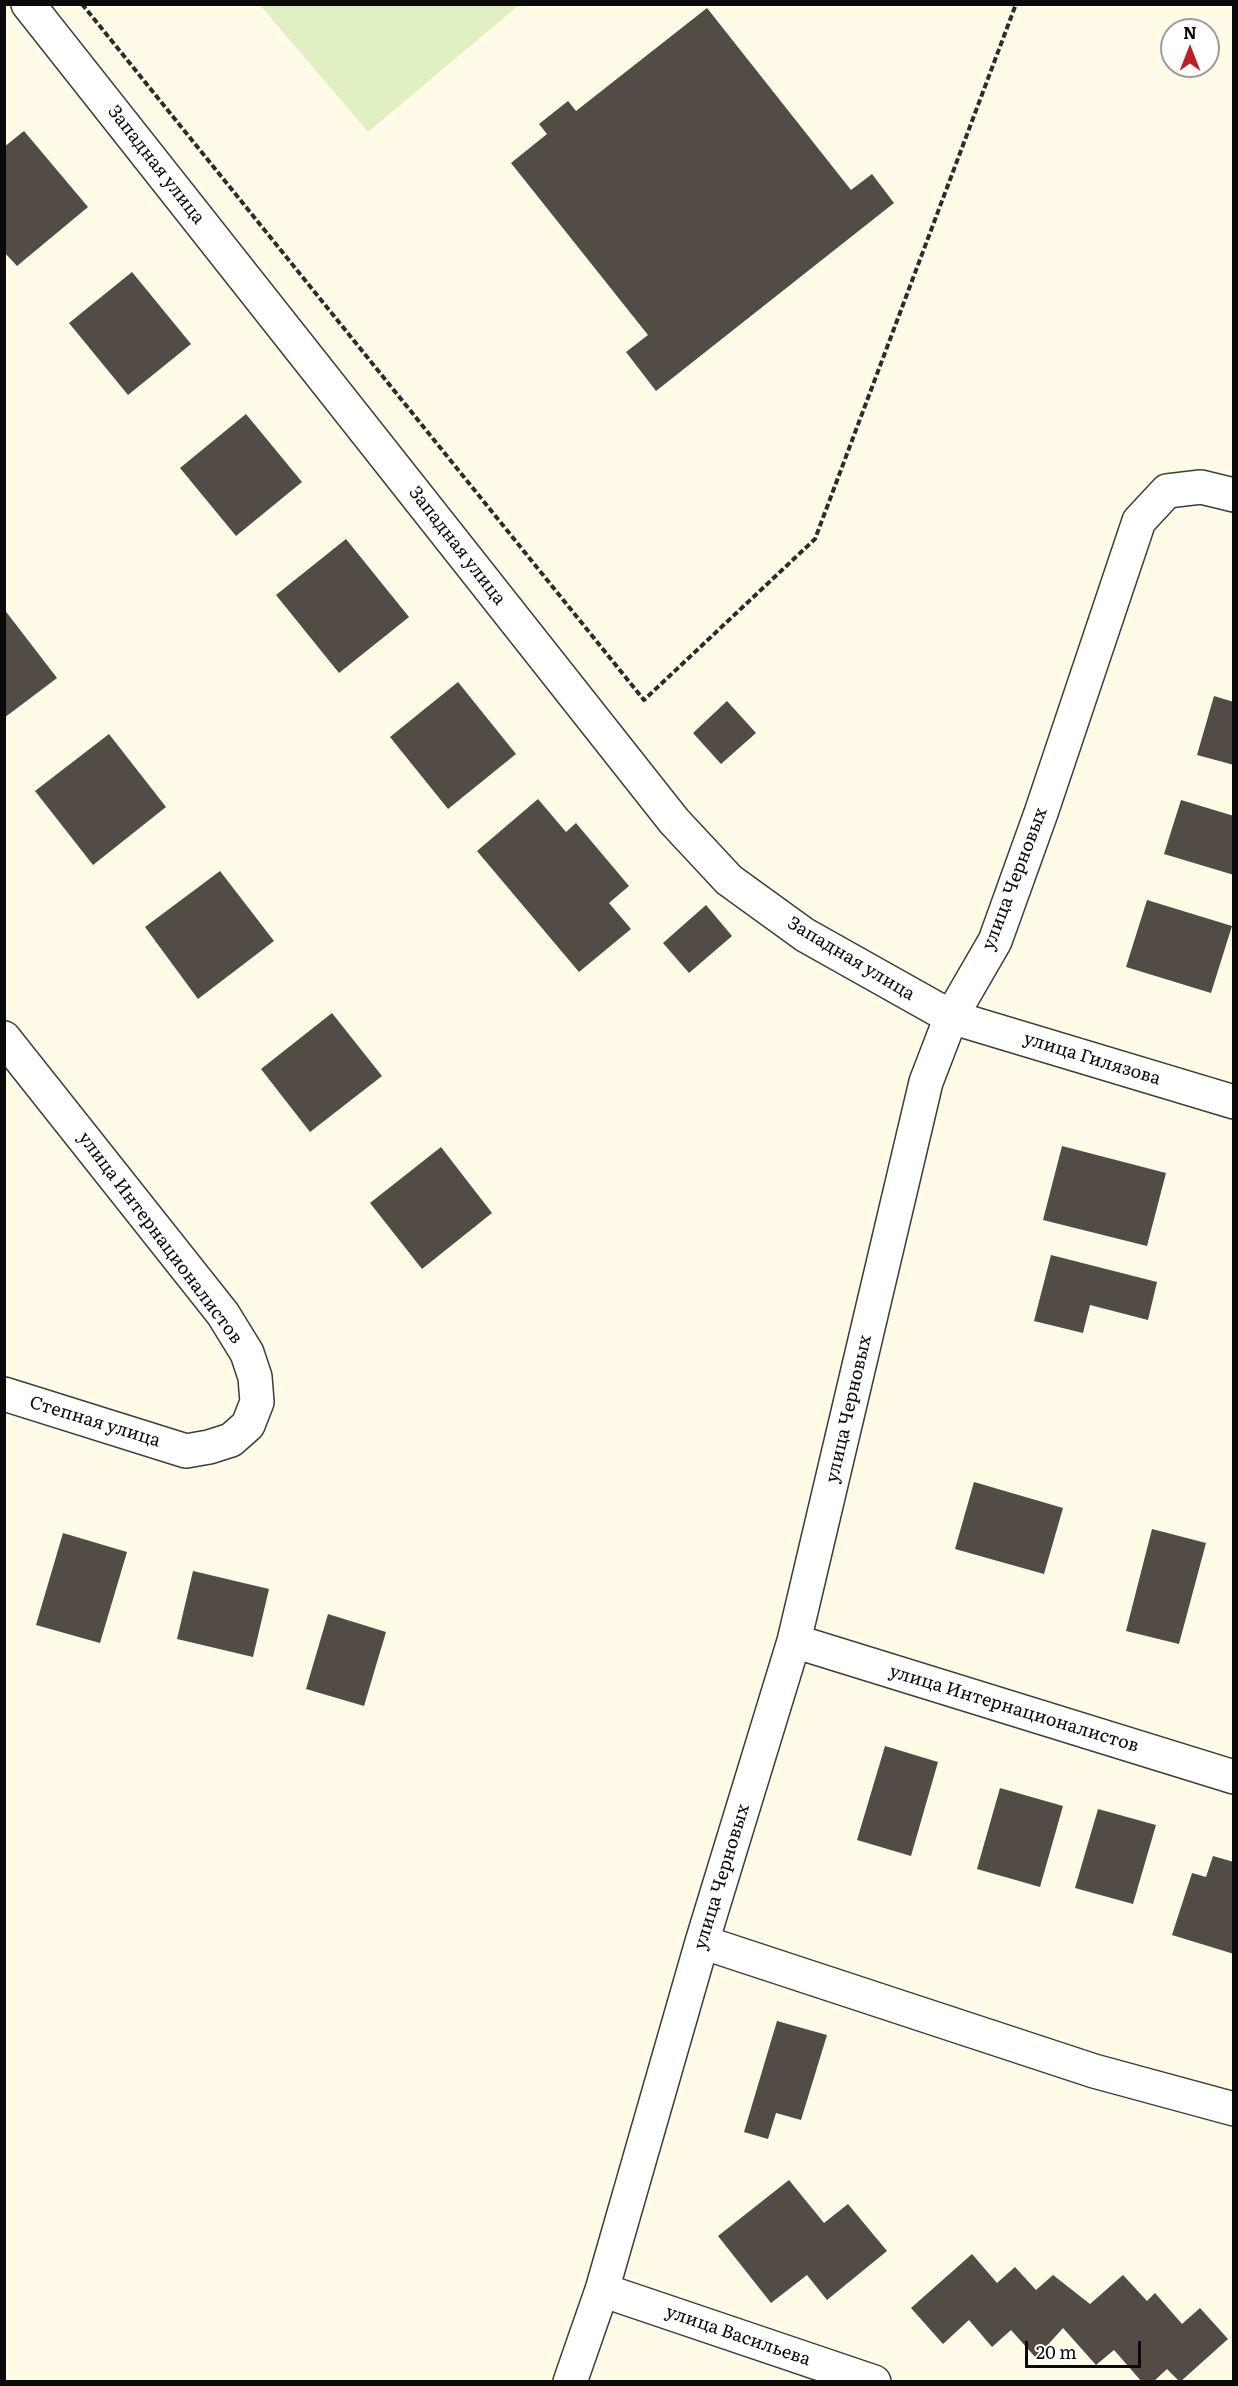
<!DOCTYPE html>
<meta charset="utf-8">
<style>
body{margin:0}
#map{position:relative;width:1238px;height:2386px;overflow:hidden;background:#fffbe7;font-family:Literata,serif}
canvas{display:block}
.frame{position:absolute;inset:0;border:6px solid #0a0a0a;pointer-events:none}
.north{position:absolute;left:1160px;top:18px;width:60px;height:60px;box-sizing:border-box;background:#fff;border:2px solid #9d9d9d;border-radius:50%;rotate:0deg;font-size:16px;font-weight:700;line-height:24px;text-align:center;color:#0a0a0a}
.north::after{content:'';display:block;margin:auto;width:21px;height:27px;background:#bd1f25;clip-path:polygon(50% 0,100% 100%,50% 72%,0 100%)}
.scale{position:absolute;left:1025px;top:2341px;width:116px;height:27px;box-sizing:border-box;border:3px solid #0a0a0a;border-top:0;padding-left:8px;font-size:18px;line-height:21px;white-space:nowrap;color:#0a0a0a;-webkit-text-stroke:4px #fff;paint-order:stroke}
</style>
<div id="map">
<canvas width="1238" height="2386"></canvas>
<div class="frame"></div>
<div class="north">N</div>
<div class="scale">20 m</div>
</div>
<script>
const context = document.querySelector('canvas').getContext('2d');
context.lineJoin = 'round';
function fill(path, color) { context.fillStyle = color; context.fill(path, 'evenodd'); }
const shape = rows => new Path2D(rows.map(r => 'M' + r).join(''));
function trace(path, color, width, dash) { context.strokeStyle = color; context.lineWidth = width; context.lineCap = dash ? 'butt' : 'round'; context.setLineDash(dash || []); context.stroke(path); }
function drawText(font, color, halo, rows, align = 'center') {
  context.font = font + ' Literata,serif'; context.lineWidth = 6; context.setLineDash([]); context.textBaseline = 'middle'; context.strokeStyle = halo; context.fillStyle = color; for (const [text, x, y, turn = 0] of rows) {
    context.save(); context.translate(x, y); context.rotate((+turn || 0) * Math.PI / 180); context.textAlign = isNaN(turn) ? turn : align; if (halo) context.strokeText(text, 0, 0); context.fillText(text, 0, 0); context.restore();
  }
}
fill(shape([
 [260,5,519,5,368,132]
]), '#e0f0c3');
fill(shape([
 [707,8,851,190,872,174,894,203,656,391,626,352,648,335,511,163,547,134,539,124,568,101,576,111],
 [24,131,88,207,17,266,4,252,4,147],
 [132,272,191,344,128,395,69,323],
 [246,414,302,482,236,536,180,468],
 [346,539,409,617,339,673,276,595],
 [4,609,57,678,4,718],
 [458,682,516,754,448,809,390,737],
 [1214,696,1234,702,1234,765,1197,755],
 [727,701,756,733,721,764,693,733],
 [109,734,166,807,93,865,35,791],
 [538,799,566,832,576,823,629,886,609,903,631,929,579,972,477,851],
 [1181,800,1234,816,1234,875,1164,854],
 [220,871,274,941,198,999,145,927],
 [1147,900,1232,926,1211,993,1126,967],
 [706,905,732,936,689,973,663,943],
 [332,1013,382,1076,310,1132,261,1069],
 [1062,1146,1166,1173,1147,1246,1043,1220],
 [441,1147,492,1213,422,1269,370,1203],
 [1051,1255,1157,1282,1148,1320,1090,1305,1083,1333,1034,1321],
 [974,1482,1063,1508,1044,1574,955,1549],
 [1152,1529,1206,1543,1179,1644,1126,1631],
 [63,1533,127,1552,100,1643,36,1625],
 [193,1571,269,1589,253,1657,177,1639],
 [328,1614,386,1632,364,1706,306,1689],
 [885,1746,938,1762,911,1856,857,1840],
 [1000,1788,1063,1806,1040,1887,977,1869],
 [1098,1809,1156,1825,1133,1904,1075,1888],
 [1213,1856,1234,1862,1234,1954,1172,1935,1192,1873,1206,1877],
 [777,2021,827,2035,801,2120,776,2113,768,2139,744,2132],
 [789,2180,824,2223,848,2204,887,2251,827,2300,807,2275,771,2303,718,2236],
 [972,2254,997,2283,1015,2267,1036,2290,1053,2275,1090,2304,1123,2275,1147,2301,1155,2293,1182,2324,1200,2308,1228,2339,1180,2382,1167,2369,1153,2382,1142,2382,1114,2350,1096,2365,1063,2328,1036,2358,1011,2330,992,2347,969,2320,943,2344,911,2308]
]), '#534b46');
const minor = shape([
 [28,4,674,821,729,880,805,935,951,1017,1234,1102],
 [4,1038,223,1314,247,1353,255,1377,257,1402,248,1425,231,1440,209,1447,186,1451,4,1394],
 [794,1641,1234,1777],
 [702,1942,1094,2071,1234,2109],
 [602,2290,874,2382],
 [570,2382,602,2290,702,1942,794,1641,926,1082,951,1017,995,941,1041,813,1139,521,1167,491,1201,487,1234,495]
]);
trace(minor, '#3d3d3d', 36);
trace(shape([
 [82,4,644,700,815,539,1016,4]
]), '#2c2c2c', 4, [6, 3]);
trace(minor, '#fff', 33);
drawText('18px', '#0a0a0a', '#fff', [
 ["Западная улица",156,165,52],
 ["Западная улица",457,546,52],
 ["улица Черновых",1015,879,-69],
 ["Западная улица",851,959,31],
 ["улица Гилязова",1092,1059,17],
 ["улица Интернационалистов",160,1238,53],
 ["улица Черновых",849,1409,-77],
 ["Степная улица",95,1422,17],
 ["улица Интернационалистов",1014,1709,17],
 ["улица Черновых",722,1877,-73],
 ["улица Васильева",738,2336,19]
]);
</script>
